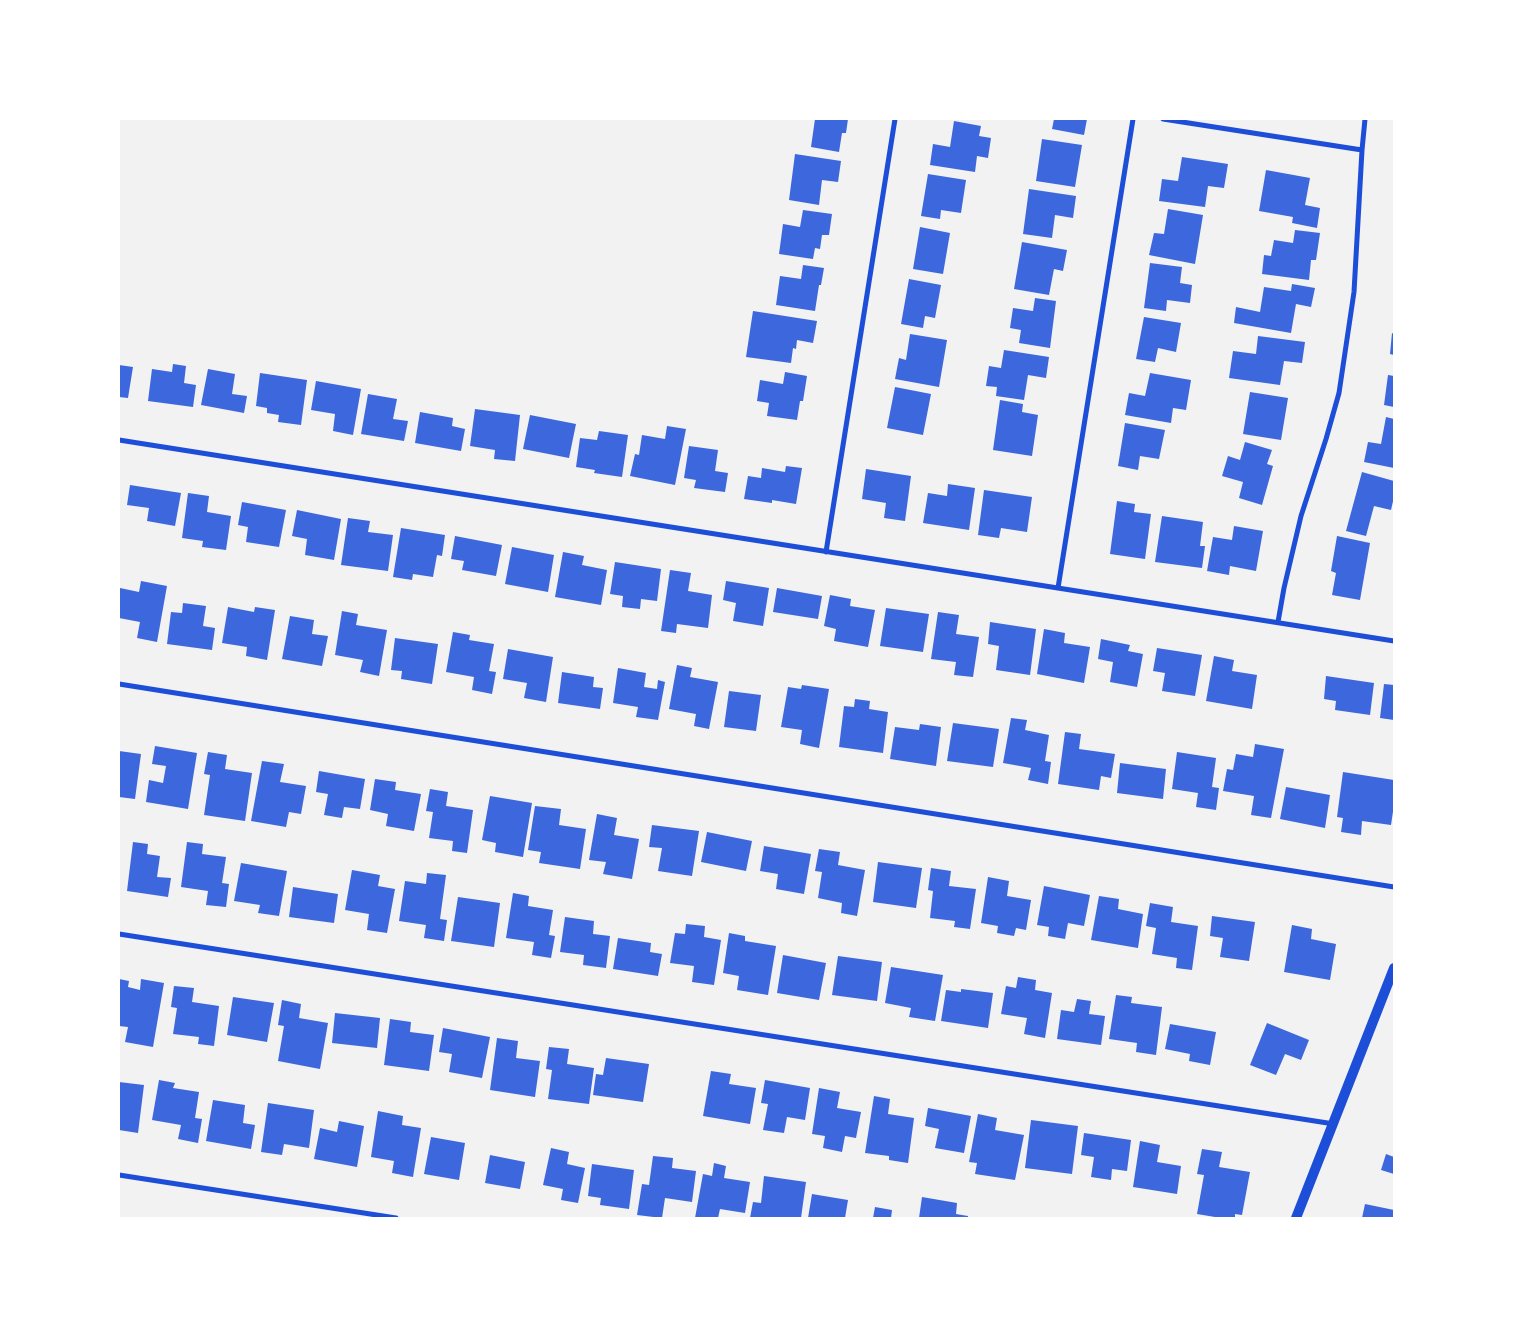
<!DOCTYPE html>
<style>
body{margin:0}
#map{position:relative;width:1513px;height:1337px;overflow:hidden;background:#f2f2f2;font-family:Montserrat,sans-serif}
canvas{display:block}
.frame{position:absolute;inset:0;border:120px solid #fff;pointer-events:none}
</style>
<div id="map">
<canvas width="1513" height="1337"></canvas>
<div class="frame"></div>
</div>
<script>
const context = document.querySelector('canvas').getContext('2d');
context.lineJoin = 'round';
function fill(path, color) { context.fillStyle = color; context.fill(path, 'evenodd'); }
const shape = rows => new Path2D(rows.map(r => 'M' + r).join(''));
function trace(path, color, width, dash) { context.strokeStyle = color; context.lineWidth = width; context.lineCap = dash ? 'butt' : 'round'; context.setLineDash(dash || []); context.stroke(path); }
fill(shape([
 [815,119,848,119,846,133,842,133,839,152,811,147],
 [1054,119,1087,119,1084,135,1052,129],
 [954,121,981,126,979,136,991,138,988,158,977,156,975,172,930,165,933,144,950,147],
 [1042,139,1082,145,1075,187,1036,181],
 [795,154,841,161,838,182,822,180,819,205,789,200],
 [1182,157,1228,164,1224,188,1208,186,1205,207,1159,201,1162,179,1178,181],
 [1266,170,1310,178,1305,205,1320,208,1317,228,1292,223,1293,217,1259,211],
 [928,174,966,180,961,213,941,210,940,219,921,216],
 [1029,189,1076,196,1073,218,1055,215,1052,238,1023,234],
 [1168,209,1203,215,1195,264,1149,255,1154,233,1164,234],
 [803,210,832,214,829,235,822,235,820,249,815,248,813,259,779,254,783,224,800,227],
 [920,227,950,233,943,274,913,269],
 [1295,230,1320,233,1316,260,1311,260,1309,280,1262,274,1264,255,1271,256,1274,240,1293,243],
 [1022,242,1067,250,1063,271,1054,269,1049,295,1014,289],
 [1150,263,1182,267,1180,283,1192,285,1190,303,1167,300,1166,311,1144,308],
 [803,265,824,268,821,285,819,285,815,311,776,305,780,276,801,279],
 [909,279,941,285,935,318,925,316,923,328,901,324],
 [1292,284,1315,288,1311,307,1296,304,1291,333,1234,323,1236,307,1260,312,1264,287,1291,291],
 [1035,298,1056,301,1050,348,1019,343,1021,330,1010,328,1013,308,1033,311],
 [753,311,817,321,813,343,797,340,796,349,793,348,791,363,746,357],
 [1144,317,1181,323,1176,352,1158,348,1155,362,1136,359],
 [1392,333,1394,334,1394,355,1390,354],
 [910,334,947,340,939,387,895,379,899,358,906,360],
 [1258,336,1305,342,1302,363,1284,361,1280,385,1229,378,1233,351,1256,354],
 [1004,350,1049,357,1046,378,1028,375,1024,400,996,396,997,387,986,386,989,366,1001,368],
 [173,364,186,366,184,383,196,385,193,407,148,401,152,369,172,372],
 [119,365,133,367,128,398,119,397],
 [208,369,235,374,232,394,247,396,244,413,201,405],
 [785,372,807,376,803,401,800,401,797,420,767,416,769,403,757,401,760,380,783,384],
 [260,373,307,380,301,425,278,422,279,415,267,413,267,408,256,406],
 [1150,373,1191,380,1186,410,1173,408,1171,423,1125,415,1129,393,1145,396],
 [1388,375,1394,376,1394,407,1384,405],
 [316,381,361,389,353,435,333,431,335,414,311,410],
 [895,387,931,394,923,435,887,428],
 [1250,392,1288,398,1281,440,1243,434],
 [368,394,397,399,393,419,408,421,404,441,361,434],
 [1000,400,1023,404,1022,412,1038,415,1032,456,993,450],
 [475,409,520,415,515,461,494,459,495,450,470,446],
 [420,412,453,418,452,426,465,429,461,451,415,443],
 [530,415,576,424,569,458,523,449],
 [1386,417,1394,419,1394,468,1364,462,1368,442,1381,444],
 [1125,423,1165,430,1159,459,1140,456,1138,470,1118,466],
 [667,426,686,429,675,485,630,476,635,454,639,455,642,435,665,439],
 [599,431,628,435,622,477,594,473,595,470,576,467,580,438,597,440],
 [1245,442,1272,450,1267,464,1273,466,1262,505,1239,498,1243,482,1222,476,1228,456,1240,460],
 [689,446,718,450,715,471,728,473,725,492,694,488,696,480,684,478],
 [786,466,802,468,796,504,772,500,772,503,744,499,748,476,761,478,762,468,785,472],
 [866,469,911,476,905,521,884,518,886,503,862,499],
 [1362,472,1394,481,1394,497,1391,510,1374,506,1366,536,1346,531],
 [948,484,975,488,969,530,923,523,928,493,947,496],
 [130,485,181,493,175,526,147,521,149,508,127,505],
 [984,490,1032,497,1027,532,1001,528,999,538,978,535],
 [188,493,209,496,207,512,231,516,226,550,202,547,203,541,182,538],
 [1117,501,1135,504,1134,512,1151,514,1145,559,1110,554],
 [242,502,286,510,279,547,246,542,248,527,238,525],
 [297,510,341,519,334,560,305,555,307,539,292,536],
 [1162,516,1203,522,1200,546,1205,546,1202,568,1155,562],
 [348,518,370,521,368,532,393,535,388,571,341,565],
 [1234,526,1263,531,1256,571,1230,566,1229,575,1207,571,1213,537,1232,540],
 [401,528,445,535,442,556,437,555,433,577,413,574,412,580,393,577],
 [455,536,502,545,496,576,462,570,464,561,451,559],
 [1337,536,1370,543,1360,600,1332,595,1336,573,1331,571],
 [512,547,554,555,548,592,505,584],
 [563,552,584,556,582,565,607,570,601,605,555,597],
 [615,562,661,569,657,601,641,599,640,609,622,607,623,596,610,594],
 [670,570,691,573,688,591,712,595,708,628,677,624,676,633,661,631],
 [141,581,167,586,157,642,137,638,140,622,119,618,120,588,139,592],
 [726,581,769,588,763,626,733,621,736,603,723,600],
 [777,588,822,596,818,619,773,612],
 [830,595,851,599,850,606,875,610,868,647,834,641,836,629,824,626],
 [183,603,206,606,203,626,215,628,212,650,167,644,171,612,182,613],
 [228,607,254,612,255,607,275,610,267,660,246,656,247,647,222,643],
 [886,608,929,614,923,652,880,646],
 [342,611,358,614,356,625,387,630,379,676,360,672,363,660,335,655],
 [938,612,959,615,956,634,979,637,973,677,954,675,956,662,931,659],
 [290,616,314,620,312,634,328,636,322,666,282,659],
 [990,622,1036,629,1030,675,996,670,999,646,988,644],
 [1044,629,1065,633,1064,643,1090,647,1084,683,1037,674],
 [453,632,470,635,469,640,494,644,489,671,496,672,492,694,472,690,474,677,446,672],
 [395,638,438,644,432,684,401,679,402,671,391,670],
 [1101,639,1130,645,1128,651,1143,654,1137,687,1110,682,1113,662,1098,659],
 [1157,648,1202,655,1195,696,1162,691,1165,673,1153,671],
 [508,649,553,657,546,702,524,698,527,683,503,679],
 [1214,656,1234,660,1232,671,1257,675,1252,709,1206,701],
 [677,665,692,668,690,677,718,682,709,729,694,726,696,714,669,709],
 [618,668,646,673,644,687,657,689,658,680,665,682,658,720,636,717,638,707,613,703],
 [562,672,594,677,593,687,603,688,600,709,558,703],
 [1326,676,1374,683,1370,715,1335,710,1336,701,1324,699],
 [1384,684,1394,685,1394,720,1380,718],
 [802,685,829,689,819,748,800,744,802,730,781,727,788,687,801,689],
 [729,691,761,695,756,731,724,727],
 [855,699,870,701,869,709,888,712,883,753,839,747,844,706,854,707],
 [1011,718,1027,720,1025,730,1049,735,1045,761,1051,762,1048,784,1028,780,1031,768,1003,763],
 [953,723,999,729,993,767,947,761],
 [920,724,941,727,936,766,890,759,895,727,919,730],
 [1065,732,1081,734,1079,749,1115,754,1111,778,1101,776,1099,790,1058,784],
 [1255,744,1284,749,1271,818,1251,815,1254,796,1223,791,1227,769,1233,770,1236,754,1253,757],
 [155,746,197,753,188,809,146,802,149,780,163,783,166,766,152,764],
 [119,751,141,754,135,799,119,797],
 [208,752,227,755,225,769,252,773,245,821,204,815,210,775,204,774],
 [1177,752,1216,758,1212,787,1219,788,1216,810,1196,807,1198,793,1172,789],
 [262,761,284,764,280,782,306,786,301,814,289,812,286,827,251,821],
 [1120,763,1166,769,1163,799,1117,793],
 [319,771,365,779,360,809,344,807,342,818,324,815,328,794,316,792],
 [1343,772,1394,780,1394,805,1391,825,1362,821,1361,835,1341,832,1343,818,1337,817],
 [375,779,396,782,395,790,421,794,414,831,386,826,388,814,370,810],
 [1286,787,1330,795,1325,828,1280,819],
 [430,789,448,792,446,806,473,810,467,853,452,851,453,841,429,838,433,812,426,811],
 [490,796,532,803,523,857,495,852,496,843,482,840],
 [535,806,561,809,559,825,586,829,580,869,539,863,541,852,528,850],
 [597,814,617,818,614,835,639,839,632,879,603,874,606,862,589,860],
 [652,825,699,831,692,876,658,871,662,848,649,847],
 [707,832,752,841,746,871,701,862],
 [133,842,148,844,147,854,160,856,157,877,171,878,168,897,127,891],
 [187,842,203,844,202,854,226,857,222,883,229,884,226,907,206,905,208,891,181,887],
 [764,846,811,854,804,894,776,889,778,874,760,871],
 [819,849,840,852,838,865,865,870,857,916,841,913,842,903,818,898,822,872,815,871],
 [878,862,922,868,916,908,873,902],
 [241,863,287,871,279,916,258,913,260,905,234,901],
 [931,868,951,871,949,886,976,889,970,929,954,927,955,921,930,918,933,891,928,890],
 [352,870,380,875,378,886,395,889,387,933,367,930,369,914,345,910],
 [427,873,446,875,440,919,447,920,444,941,424,938,426,925,399,921,405,881,426,884],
 [988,877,1009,881,1007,896,1031,900,1026,930,1016,928,1014,936,997,933,998,926,981,923],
 [1044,886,1090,895,1084,926,1068,923,1065,939,1048,936,1049,927,1037,925],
 [293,887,338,894,334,923,289,917],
 [513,893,529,896,528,906,553,910,549,935,555,936,551,958,532,955,534,942,506,938],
 [1099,896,1119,899,1118,909,1143,914,1138,948,1091,940],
 [458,897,500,903,494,947,451,941],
 [1150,903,1173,907,1171,922,1198,926,1192,970,1176,968,1177,958,1152,954,1156,928,1146,926],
 [1212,916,1255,922,1249,961,1220,957,1223,938,1210,936],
 [565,917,594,921,593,934,610,936,606,968,583,965,584,955,560,952],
 [686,924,705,926,704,937,721,940,714,985,692,982,694,966,670,963,675,933,685,934],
 [1292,925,1312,929,1311,939,1336,944,1330,980,1284,972],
 [729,933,745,936,745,941,776,946,768,995,737,990,739,976,723,973],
 [618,938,651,943,650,952,662,954,658,976,613,969],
 [783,955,826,963,819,1000,777,993],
 [838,956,882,962,877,1001,832,995],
 [891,967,943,975,935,1021,909,1017,911,1008,885,1003],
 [1018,977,1036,980,1035,990,1052,993,1045,1038,1024,1034,1027,1018,1001,1014,1006,986,1016,988],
 [119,979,129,981,128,987,140,990,141,979,164,983,153,1047,125,1042,128,1027,119,1026],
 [174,986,194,988,192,1002,219,1006,214,1046,198,1044,199,1037,173,1034,177,1008,171,1007],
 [961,989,993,993,988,1028,941,1021,946,990,961,992],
 [1116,995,1132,997,1131,1003,1162,1007,1156,1055,1136,1052,1137,1043,1109,1039],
 [233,997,274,1003,267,1042,227,1035],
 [1077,999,1091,1001,1089,1014,1105,1016,1101,1045,1057,1039,1061,1010,1074,1012],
 [282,1000,301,1004,299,1018,328,1023,320,1069,278,1061,284,1026,278,1025],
 [335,1013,380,1018,377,1048,332,1043],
 [390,1019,411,1022,410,1032,434,1035,429,1071,384,1065],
 [1267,1023,1309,1040,1301,1060,1285,1054,1276,1075,1250,1065],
 [1170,1024,1216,1032,1210,1065,1189,1061,1190,1054,1165,1049],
 [443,1028,490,1037,482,1078,449,1072,452,1054,439,1052],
 [497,1038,518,1041,516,1058,540,1061,535,1097,490,1090],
 [549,1047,569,1049,567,1064,594,1068,589,1104,548,1099,552,1070,546,1069],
 [606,1058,649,1064,643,1102,593,1095,596,1074,603,1075],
 [711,1071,731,1074,729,1084,756,1088,750,1124,703,1116],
 [159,1080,175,1083,173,1088,199,1092,195,1118,202,1119,198,1143,178,1139,181,1125,152,1120],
 [765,1080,810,1088,805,1120,787,1117,784,1133,763,1130,768,1104,761,1103],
 [119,1082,144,1085,138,1133,119,1130],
 [819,1088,840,1092,837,1108,861,1112,856,1138,845,1136,842,1152,823,1148,825,1136,812,1134],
 [874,1096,890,1099,888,1114,914,1118,908,1163,889,1160,889,1156,865,1153],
 [213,1100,245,1105,243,1123,255,1125,251,1149,206,1141],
 [268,1103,314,1110,309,1148,284,1144,282,1155,261,1152],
 [928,1108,971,1116,964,1153,935,1148,939,1129,925,1126],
 [378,1111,403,1116,402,1125,421,1128,413,1177,392,1173,394,1161,371,1157],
 [978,1114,997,1118,995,1130,1024,1135,1015,1180,975,1174,977,1163,969,1162],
 [1031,1120,1078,1126,1072,1174,1025,1168],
 [339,1121,364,1126,357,1167,314,1159,320,1128,337,1132],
 [1084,1133,1131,1140,1127,1171,1112,1169,1111,1180,1091,1177,1094,1157,1081,1155],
 [431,1137,465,1143,459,1180,424,1174],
 [1140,1141,1160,1145,1157,1162,1181,1166,1177,1194,1133,1187],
 [551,1148,569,1152,567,1164,585,1168,578,1203,561,1200,563,1189,543,1185],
 [1202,1149,1222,1152,1219,1167,1250,1172,1242,1215,1235,1214,1235,1218,1221,1218,1197,1214,1204,1175,1197,1174],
 [1386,1154,1394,1157,1394,1174,1381,1170],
 [490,1155,525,1162,520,1189,485,1183],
 [653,1156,673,1158,672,1168,696,1171,692,1202,665,1198,662,1218,637,1215,642,1184,649,1185],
 [714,1163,726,1166,724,1178,750,1182,745,1213,720,1209,718,1218,695,1218,703,1174,712,1176],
 [592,1164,634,1170,629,1209,600,1205,601,1198,588,1196],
 [764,1176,806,1182,801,1218,750,1218,753,1202,761,1203],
 [812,1194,848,1200,845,1218,808,1218],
 [922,1197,957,1203,956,1214,968,1216,968,1218,919,1218],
 [1365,1204,1394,1210,1394,1218,1362,1218],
 [875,1207,892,1210,891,1218,873,1218]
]), '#3d67dc');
trace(shape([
 [1163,119,1362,150],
 [119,440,1394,641],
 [826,552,895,119],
 [1058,588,1133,119],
 [1278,622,1284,588,1301,516,1326,439,1339,393,1354,292,1362,150,1365,119],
 [119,684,1394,887],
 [119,934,1334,1124],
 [119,1175,396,1218]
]), '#1d4ed8', 5);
trace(shape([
 [1296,1218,1394,968]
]), '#1d4ed8', 10);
</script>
